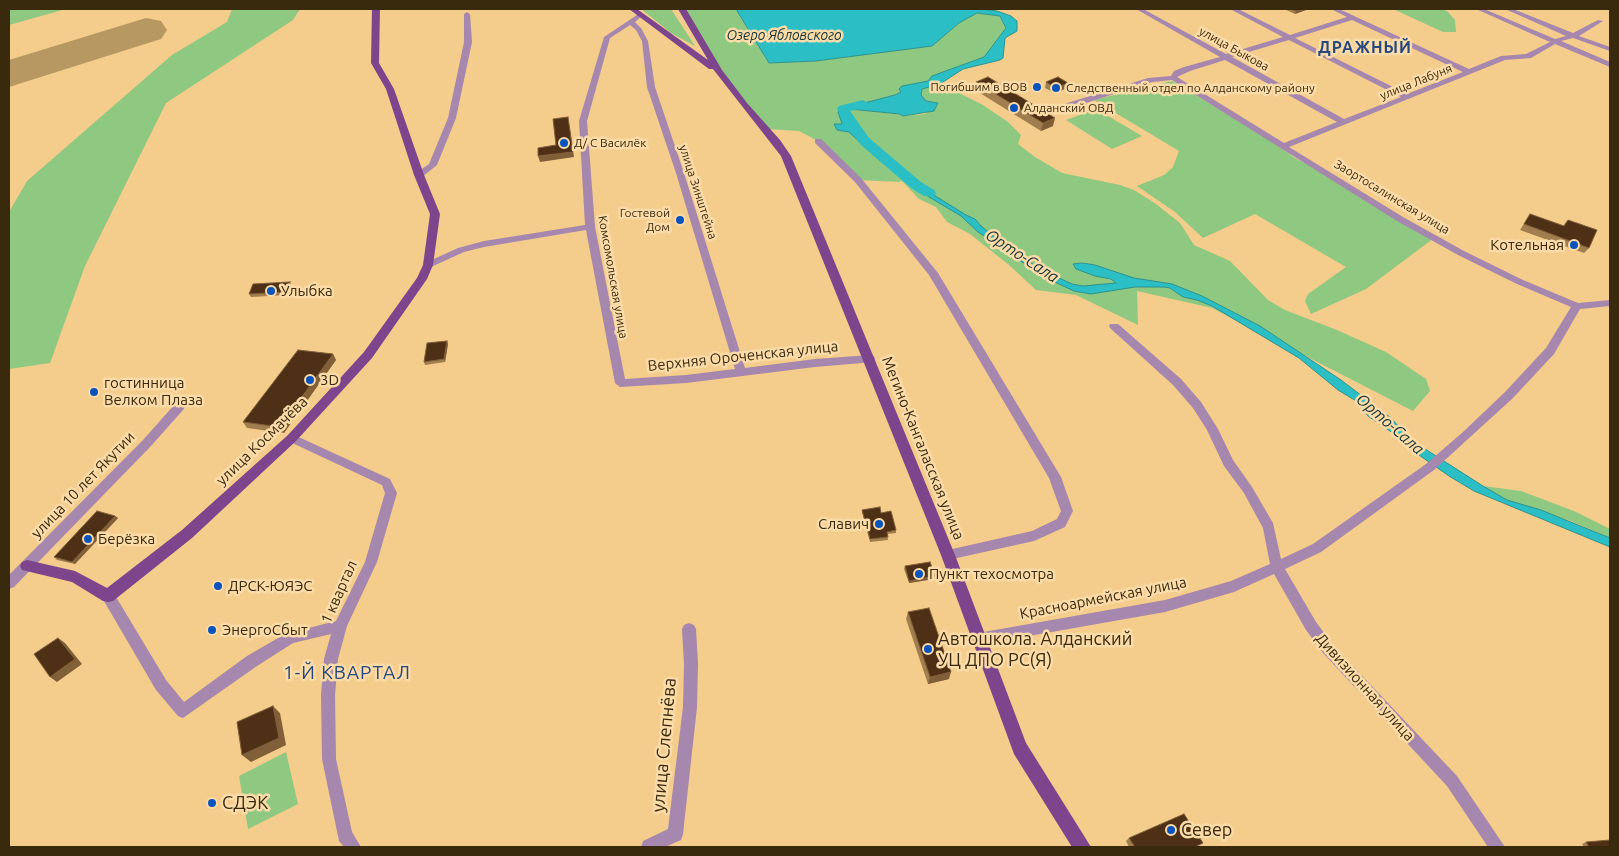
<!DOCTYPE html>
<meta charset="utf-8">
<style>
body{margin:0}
#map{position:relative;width:1619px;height:856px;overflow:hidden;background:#f4cc8b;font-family:Ubuntu,sans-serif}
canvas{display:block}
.frame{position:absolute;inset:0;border:10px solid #392a0e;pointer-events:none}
</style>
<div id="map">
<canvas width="1619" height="856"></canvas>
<div class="frame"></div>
</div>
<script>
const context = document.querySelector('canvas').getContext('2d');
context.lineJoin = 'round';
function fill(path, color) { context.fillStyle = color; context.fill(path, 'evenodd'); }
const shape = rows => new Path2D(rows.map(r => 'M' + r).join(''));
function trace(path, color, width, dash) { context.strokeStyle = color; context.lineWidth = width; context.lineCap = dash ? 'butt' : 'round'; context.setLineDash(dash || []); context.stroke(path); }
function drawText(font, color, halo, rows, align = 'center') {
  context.font = font + ' Ubuntu,sans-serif'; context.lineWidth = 5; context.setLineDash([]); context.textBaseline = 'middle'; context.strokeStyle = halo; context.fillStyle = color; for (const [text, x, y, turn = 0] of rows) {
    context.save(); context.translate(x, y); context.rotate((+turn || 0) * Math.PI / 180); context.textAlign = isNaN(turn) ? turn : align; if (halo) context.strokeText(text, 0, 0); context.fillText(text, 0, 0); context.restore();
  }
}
fill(shape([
 [9,9,66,9,9,25],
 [232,9,300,9,293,20,166,103,85,266,50,363,9,369,9,212,27,181,172,55,227,22],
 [641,9,671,9,695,46,671,33],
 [682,9,738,9,737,12,769,63,816,61,932,46,959,23,977,13,1000,16,1006,28,984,57,932,76,928,81,907,85,901,92,895,95,845,109,900,114,904,116,925,114,936,108,938,103,926,101,921,95,922,89,940,84,959,93,983,105,1008,122,1021,135,1018,144,1035,157,1062,173,1120,185,1134,190,1156,204,1180,223,1194,245,1230,261,1268,300,1285,310,1337,330,1386,352,1426,379,1430,391,1413,411,1212,308,1137,291,1138,325,1076,295,1036,290,1009,265,970,234,947,222,936,207,919,199,903,182,897,179,901,182,858,180,818,141,799,131,767,129,759,121,694,32],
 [1393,9,1441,9,1447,11,1455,20,1456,32,1443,32],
 [1172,81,1261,134,1295,158,1337,180,1434,238,1366,289,1311,314,1305,301,1308,294,1346,267,1255,214,1203,238,1175,212,1137,186,1164,175,1173,167,1179,151,1094,100],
 [1096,109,1142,136,1112,149,1066,120],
 [1483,486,1521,491,1574,511,1610,529,1610,538,1571,521,1507,500],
 [286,752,298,804,248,829,239,776]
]), '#8fc880');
const water = shape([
 [738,9,980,9,997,11,1011,16,1017,21,1017,31,1005,38,1003,58,1000,60,963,69,940,84,922,89,921,95,926,101,938,103,934,111,903,116,900,114,849,109,843,113,846,121,855,132,864,137,892,164,903,176,966,215,975,219,981,226,1012,251,1044,271,1072,284,1083,286,1116,283,1111,279,1095,276,1076,269,1073,264,1082,263,1095,265,1134,278,1172,284,1202,296,1260,326,1341,380,1391,418,1401,429,1422,447,1483,486,1507,500,1541,510,1610,538,1610,547,1474,491,1449,476,1409,448,1390,431,1368,416,1358,402,1338,390,1299,358,1212,306,1197,300,1183,297,1170,288,1164,287,1135,287,1091,294,1074,291,1046,278,1033,268,1002,251,995,243,978,232,961,216,919,191,879,160,849,132,837,130,834,124,842,124,838,112,841,109,895,95,901,92,899,89,902,86,928,81,932,76,984,57,1006,28,1000,16,977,13,959,23,932,46,816,61,769,63,737,11,738,9]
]);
fill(water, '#2bbfc5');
trace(water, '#2f928e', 1);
fill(shape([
 [863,100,869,104,867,107,850,111,869,138,921,182,934,190,936,193,934,196,924,196,911,188,860,144,837,109,839,106,863,100]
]), '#2bbfc5');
fill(shape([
 [146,18,161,21,167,30,161,39,9,87,9,60,146,18]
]), '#b89862');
fill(shape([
 [1136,9,1143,9,1226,54,1283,37,1230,9,1238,9,1290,35,1347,17,1331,9,1339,9,1469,69,1501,56,1526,54,1550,42,1476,9,1484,9,1555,39,1566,36,1505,9,1513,9,1573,33,1598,20,1603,21,1579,36,1610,47,1610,51,1573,38,1561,41,1610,62,1610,67,1555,44,1531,58,1505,60,1289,147,1403,217,1464,251,1523,280,1578,303,1610,300,1610,306,1580,309,1554,354,1513,398,1434,470,1321,552,1285,569,1316,622,1333,645,1457,776,1505,847,1488,847,1447,786,1323,653,1306,630,1274,574,1234,592,1165,612,978,645,973,643,971,639,973,635,978,633,1165,600,1231,581,1270,564,1263,528,1244,493,1224,466,1207,430,1193,408,1173,385,1110,328,1109,326,1110,324,1118,324,1181,379,1201,402,1218,429,1233,460,1252,487,1273,523,1281,559,1313,544,1426,464,1463,432,1505,392,1546,348,1571,307,1517,284,1458,255,1397,221,1172,80,1152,82,1067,109,1061,109,1061,105,1148,78,1171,76,1174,71,1184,67,1220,57,1136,9],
 [1352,20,1463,72,1407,94,1295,38,1352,20],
 [1289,40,1401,97,1344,119,1232,57,1289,40],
 [1225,60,1337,122,1284,143,1177,77,1190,71,1225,60],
 [467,12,470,14,472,42,456,118,437,165,422,177,416,177,416,173,429,164,448,118,464,42,464,14,467,12],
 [640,13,643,15,635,22,641,28,648,41,655,87,684,173,745,368,815,359,870,355,874,356,875,359,874,362,815,367,686,383,620,387,615,383,586,230,484,247,464,252,431,267,425,267,425,263,458,248,484,241,585,225,579,121,604,37,640,13],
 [630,25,636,30,642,41,647,87,676,173,735,369,686,375,625,379,595,227,587,121,610,38,630,25],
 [815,139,821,139,861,178,938,273,1061,477,1073,511,1065,527,1034,541,948,560,944,559,942,555,944,551,948,550,1032,531,1057,519,1061,511,1049,478,929,275,855,182,815,143,815,139],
 [179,403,185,407,183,410,151,446,14,587,9,589,9,575,143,440,175,404,179,403],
 [292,434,390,479,397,493,377,562,347,626,338,659,335,695,336,759,352,832,361,847,344,847,339,841,322,759,321,695,324,659,331,634,293,643,257,666,183,718,178,716,156,690,101,596,103,592,108,590,113,592,166,680,184,702,247,656,285,634,336,621,365,562,385,493,382,485,288,441,286,438,288,435,292,434],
 [689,623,694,625,696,629,698,664,697,707,683,834,681,840,665,847,641,847,643,841,668,829,683,707,684,664,682,629,684,625,689,623]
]), '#a687ad');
fill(shape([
 [372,9,380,9,379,63,394,89,424,175,440,214,433,265,427,279,372,358,296,441,192,538,113,601,108,602,103,601,72,582,22,570,20,566,22,562,27,560,75,571,107,588,182,530,288,435,364,352,417,278,423,265,430,214,414,175,386,89,371,63,372,9],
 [629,9,637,9,708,60,678,9,686,9,722,70,747,103,780,140,791,156,955,555,1026,743,1091,847,1072,847,1014,754,941,555,781,156,713,69,709,69,629,9]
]), '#7d458b');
fill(shape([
 [1284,9,1306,9,1306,10,1295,14],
 [976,82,1053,126,1041,131,975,90],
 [1046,82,1068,83,1067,88,1055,93,1045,88],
 [1530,214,1563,226,1568,220,1589,248,1584,253,1520,230],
 [290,282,291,285,287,295,251,297,249,294],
 [447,341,448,344,445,362,425,365,424,362],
 [333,354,336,360,284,433,247,428,243,422],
 [862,510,881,513,896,530,896,533,887,534,888,540,870,542,862,512],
 [115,516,118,518,75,564,57,560,54,557],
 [905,566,934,579,909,583,904,569],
 [908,612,949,679,928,684,906,619],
 [1129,838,1199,847,1129,847,1126,841],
 [1586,842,1610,847,1584,847,1582,844]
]), '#a17e50');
fill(shape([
 [1303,9,1306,9,1306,10,1295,14,1296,11],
 [1068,83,1067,88,1055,93,1056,88],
 [568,117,574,157,540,162,538,156,573,152],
 [1055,118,1053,126,1041,131,1043,123],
 [290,282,291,285,287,295,285,292],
 [447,341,448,344,445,362,444,359],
 [333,354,336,360,284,433,280,427],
 [115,516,118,518,75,564,72,562],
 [935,576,934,579,909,583,909,581],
 [58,638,65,643,82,664,57,682,50,677],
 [951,672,949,679,928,684,930,677],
 [273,706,280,713,286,745,251,762,242,755]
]), '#805f39');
const building = shape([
 [1291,9,1303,9,1296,11,1291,9],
 [988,77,1055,118,1043,123,976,82,988,77],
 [1058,77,1068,83,1056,88,1046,82,1058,77],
 [568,117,573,152,538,156,538,148,556,145,553,119,568,117],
 [1530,214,1564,226,1568,220,1597,230,1589,248,1524,224,1530,214],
 [290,282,285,292,249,294,253,284,290,282],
 [447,341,444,359,424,362,427,343,447,341],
 [298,350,333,354,280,427,243,422,298,350],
 [880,507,881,513,891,511,896,530,887,532,888,537,870,539,862,510,880,507],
 [97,511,115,516,72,562,54,557,97,511],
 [930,562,935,576,909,581,905,566,930,562],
 [929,608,951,672,930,677,908,612,929,608],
 [58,638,75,659,50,677,34,654,58,638],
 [273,706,279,738,242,755,237,722,273,706],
 [1184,814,1203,843,1195,847,1135,847,1129,838,1184,814],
 [1610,840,1610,847,1589,847,1586,842,1610,840]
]);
fill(building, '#4e3016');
trace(building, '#805f39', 1);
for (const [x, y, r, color] of [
 [1037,87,5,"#0953bd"],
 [1056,88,5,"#0953bd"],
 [1014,108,5,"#0953bd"],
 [564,143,5,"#0953bd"],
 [680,220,5,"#0953bd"],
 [1574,245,5,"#0953bd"],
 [271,291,5,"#0953bd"],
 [310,380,5,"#0953bd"],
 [94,392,5,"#0953bd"],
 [879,524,5,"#0953bd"],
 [88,539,5,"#0953bd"],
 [919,574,5,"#0953bd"],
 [218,586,5,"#0953bd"],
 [212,630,5,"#0953bd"],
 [928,649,5,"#0953bd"],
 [212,803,5,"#0953bd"],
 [1171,830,5,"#0953bd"]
]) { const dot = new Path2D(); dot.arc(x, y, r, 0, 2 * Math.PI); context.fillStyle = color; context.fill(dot); trace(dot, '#fbdba7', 2); }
drawText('12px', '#392a0e', '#fbdba7', [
 ["улица Быкова",1234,49,29],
 ["улица Лабуня",1416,82,-22],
 ["улица Зинштейна",698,192,72],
 ["Заортосалинская улица",1392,197,31],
 ["Комсомольская улица",613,277,80]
]);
drawText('12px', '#392a0e', '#fbdba7', [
 ["Погибшим в ВОВ",1027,87,"right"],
 ["Следственный отдел по Алданскому району",1066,88],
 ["Алданский ОВД",1024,108],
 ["Д/ С Василёк",574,143],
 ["Гостевой",670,213,"right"],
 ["Дом",670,227,"right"]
], 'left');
drawText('italic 14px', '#173536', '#fbdba7', [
 ["Озеро Ябловского",784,35]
]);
drawText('15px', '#392a0e', '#fbdba7', [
 ["Котельная",1564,245,"right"],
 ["Улыбка",281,291],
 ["3D",320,380],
 ["гостинница",104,383],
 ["Велком Плаза",104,400],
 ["Славич",869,524,"right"],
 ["Берёзка",98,539],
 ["Пункт техосмотра",929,574],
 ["ДРСК-ЮЯЭС",228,586],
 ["ЭнергоСбыт",222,630]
], 'left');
drawText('15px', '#392a0e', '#fbdba7', [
 ["Верхняя Ороченская улица",743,356,-6],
 ["улица Космачёва",262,441,-44],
 ["Мегино-Кангаласская улица",923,448,68],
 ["улица 10 лет Якутии",83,485,-46],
 ["1 квартал",339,592,-66],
 ["Красноармейская улица",1103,598,-11],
 ["Дивизионная улица",1365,687,48]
]);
context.letterSpacing = '1px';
drawText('bold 16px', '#26487e', '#fbdba7', [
 ["ДРАЖНЫЙ",1365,48]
]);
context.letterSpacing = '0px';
drawText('italic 16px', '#173536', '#fbdba7', [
 ["Орто-Сала",1022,256,33],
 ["Орто-Сала",1390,424,41]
]);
drawText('18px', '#392a0e', '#fbdba7', [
 ["Автошкола. Алданский",938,639],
 ["УЦ ДПО РС(Я)",938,660],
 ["СДЭК",222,803],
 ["Север",1181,830]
], 'left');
drawText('18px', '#392a0e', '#fbdba7', [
 ["улица Слепнёва",664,745,-85]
]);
context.letterSpacing = '1px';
drawText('19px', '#26487e', '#fbdba7', [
 ["1-Й КВАРТАЛ",347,673]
]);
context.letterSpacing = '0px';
</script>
